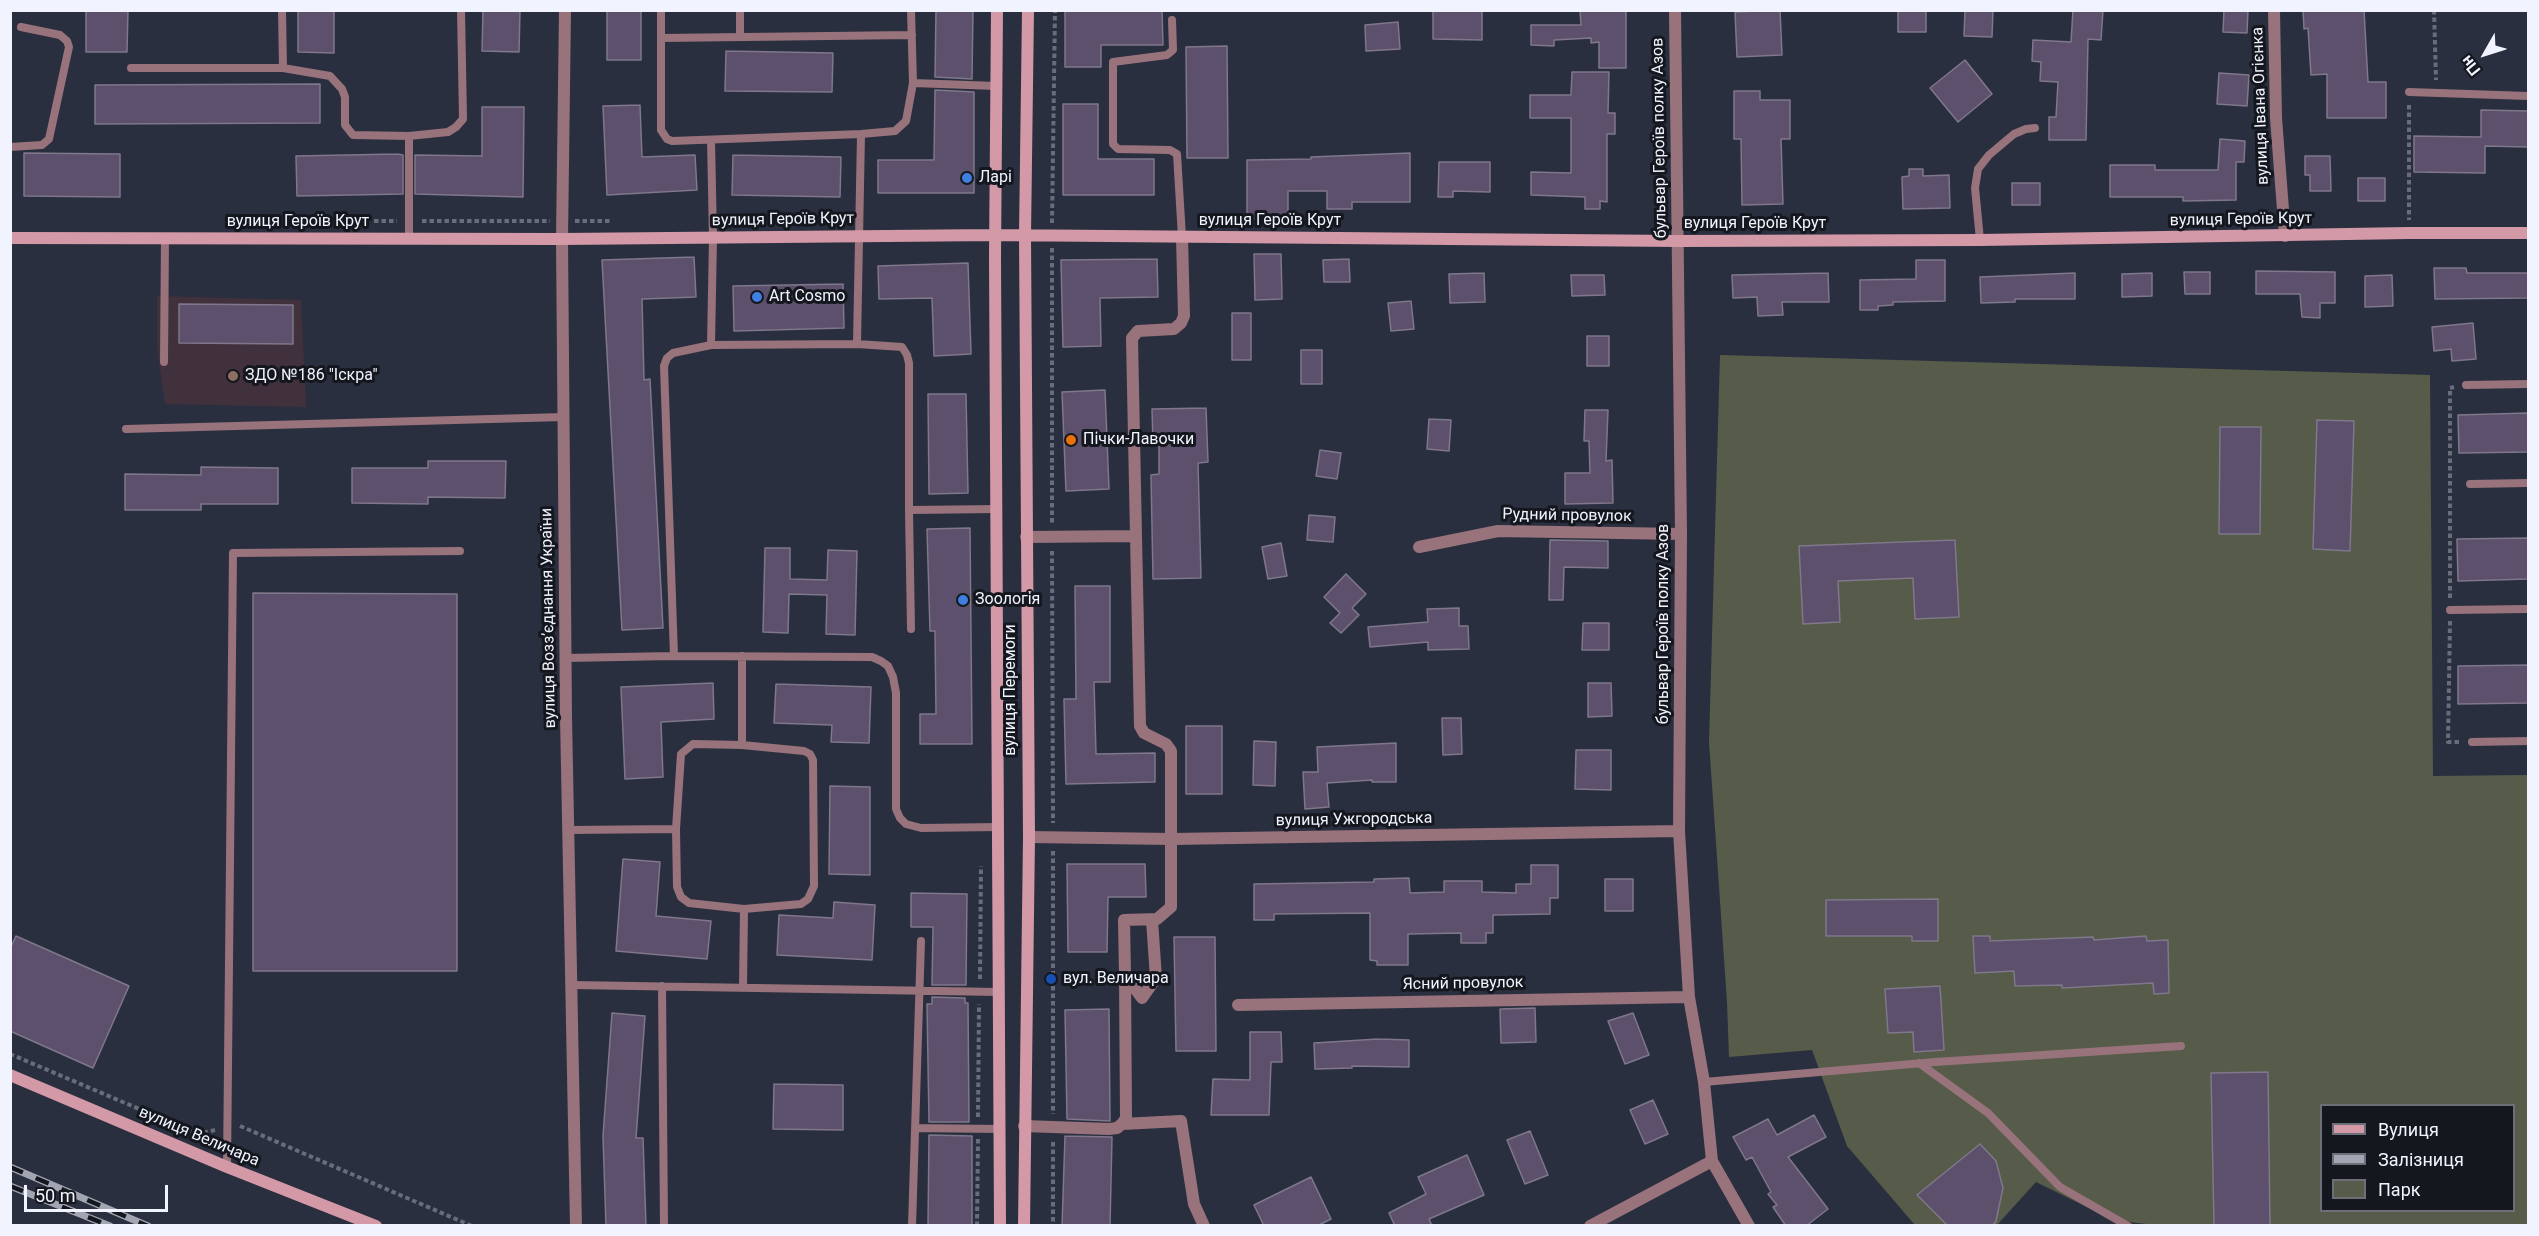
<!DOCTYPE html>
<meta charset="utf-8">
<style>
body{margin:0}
#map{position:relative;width:2539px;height:1236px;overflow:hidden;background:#2a2f3f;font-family:Roboto,sans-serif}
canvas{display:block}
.frame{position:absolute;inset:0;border:12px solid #f1f4ff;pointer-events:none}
.legend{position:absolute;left:2320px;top:1104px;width:195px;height:108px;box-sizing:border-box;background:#15171e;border:2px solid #6d6f78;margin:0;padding:8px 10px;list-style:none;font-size:18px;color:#f1f4ff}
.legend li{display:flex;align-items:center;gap:12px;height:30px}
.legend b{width:30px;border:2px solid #6d6f78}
.north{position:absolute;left:2455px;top:24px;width:60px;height:60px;-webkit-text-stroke:4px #15171e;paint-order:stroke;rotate:231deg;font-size:16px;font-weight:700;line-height:24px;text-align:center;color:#f1f4ff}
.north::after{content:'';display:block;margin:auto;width:21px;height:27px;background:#f1f4ff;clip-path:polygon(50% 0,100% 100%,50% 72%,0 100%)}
.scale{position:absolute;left:24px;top:1185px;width:144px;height:27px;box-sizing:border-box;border:3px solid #f1f4ff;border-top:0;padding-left:8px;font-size:18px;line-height:21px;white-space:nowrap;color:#f1f4ff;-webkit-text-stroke:4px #15171e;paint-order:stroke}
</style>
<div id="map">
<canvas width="2539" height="1236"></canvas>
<div class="frame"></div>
<ul class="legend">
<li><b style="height:8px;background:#d499a7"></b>Вулиця</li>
<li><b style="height:8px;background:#a2a6b3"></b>Залізниця</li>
<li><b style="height:16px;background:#565c49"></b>Парк</li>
</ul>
<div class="north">Пн</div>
<div class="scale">50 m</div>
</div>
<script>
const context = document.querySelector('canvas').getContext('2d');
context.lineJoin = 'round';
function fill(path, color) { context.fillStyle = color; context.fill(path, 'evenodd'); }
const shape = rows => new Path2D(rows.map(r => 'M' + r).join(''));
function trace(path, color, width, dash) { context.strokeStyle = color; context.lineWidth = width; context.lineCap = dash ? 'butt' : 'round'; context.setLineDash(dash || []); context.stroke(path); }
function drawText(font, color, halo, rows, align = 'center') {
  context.font = font + ' Roboto,sans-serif'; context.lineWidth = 6; context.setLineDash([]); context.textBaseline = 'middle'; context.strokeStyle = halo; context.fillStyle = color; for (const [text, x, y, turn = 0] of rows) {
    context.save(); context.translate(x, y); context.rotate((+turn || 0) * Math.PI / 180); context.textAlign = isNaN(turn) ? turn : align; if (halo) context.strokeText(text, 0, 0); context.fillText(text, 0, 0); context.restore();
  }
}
fill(shape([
 [157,296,301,300,306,407,165,404,157,347]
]), '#41313d');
fill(shape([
 [1720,355,2430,375,2433,776,2528,775,2528,1225,2155,1225,2113,1220,2036,1182,1997,1225,1915,1225,1847,1146,1812,1050,1729,1057,1727,1002,1709,742],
 [2322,1106,2514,1106,2514,1210,2322,1210]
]), '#565c49');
const building = shape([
 [86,10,128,10,127,52,86,52,86,10],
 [298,10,334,10,334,53,298,52,298,10],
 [483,10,520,10,519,52,482,51,483,10],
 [607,10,641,10,641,60,607,60,607,10],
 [936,10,973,10,972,79,935,77,936,10],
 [1065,10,1162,10,1163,45,1101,45,1101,67,1065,67,1065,10],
 [1433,10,1482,10,1482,40,1433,39,1433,10],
 [1580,10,1626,10,1626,68,1599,68,1599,42,1591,43,1591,38,1554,40,1554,46,1531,45,1531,25,1581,25,1580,10],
 [1780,10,1782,55,1737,57,1735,12,1780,10],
 [1898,10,1926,10,1926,32,1898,32,1898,10],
 [1965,10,1993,10,1992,37,1964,36,1965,10],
 [2073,10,2103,10,2101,40,2088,39,2086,140,2049,140,2049,117,2056,117,2058,82,2040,81,2041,62,2032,61,2033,40,2071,42,2073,10],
 [2224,10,2248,10,2247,33,2223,32,2224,10],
 [2303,10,2364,10,2368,82,2386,82,2386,118,2327,118,2327,74,2311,75,2308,28,2304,29,2303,10],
 [1398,22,1400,49,1366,51,1365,25,1398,22],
 [1227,46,1228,158,1187,158,1186,47,1227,46],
 [726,51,833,53,832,92,725,91,726,51],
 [1965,60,1992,94,1958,122,1930,88,1965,60],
 [1572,72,1609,72,1608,113,1615,113,1615,134,1607,134,1607,202,1600,201,1600,209,1585,209,1585,197,1531,195,1531,172,1571,173,1571,118,1530,118,1530,95,1571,95,1572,72],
 [2219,73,2249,75,2247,106,2217,104,2219,73],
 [320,84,320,123,95,124,95,85,320,84],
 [935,90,974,92,974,193,878,193,878,160,934,160,935,90],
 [1734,91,1760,91,1760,100,1790,100,1790,139,1781,139,1783,204,1742,205,1741,139,1734,139,1734,91],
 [1063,104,1098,104,1098,159,1154,159,1154,195,1063,195,1063,104],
 [640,105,642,157,695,155,697,190,607,195,603,106,640,105],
 [482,107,524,107,523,197,415,194,415,155,482,156,482,107],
 [2481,110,2529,111,2529,147,2485,146,2485,173,2414,172,2414,136,2481,137,2481,110],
 [2220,139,2245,141,2244,162,2236,162,2236,200,2183,201,2183,197,2110,197,2110,165,2155,165,2155,170,2218,170,2220,139],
 [24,153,120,154,120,197,24,196,24,153],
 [1410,153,1410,202,1352,202,1352,209,1327,209,1327,191,1288,191,1288,218,1247,219,1247,160,1311,159,1311,157,1410,153],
 [397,154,403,155,403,194,297,196,296,156,397,154],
 [733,155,841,157,840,197,732,195,733,155],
 [2305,156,2330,156,2331,191,2310,191,2310,175,2305,175,2305,156],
 [1439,162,1490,162,1490,192,1453,191,1453,197,1438,197,1439,162],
 [1909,169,1923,169,1923,176,1949,175,1950,208,1903,209,1902,177,1909,176,1909,169],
 [2358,178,2385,178,2385,201,2358,201,2358,178],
 [2012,183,2040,183,2040,205,2012,205,2012,183],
 [1254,254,1281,254,1282,299,1255,300,1254,254],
 [694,257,696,297,642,299,644,380,650,379,663,628,622,630,602,260,694,257],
 [1157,259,1158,297,1100,298,1101,346,1063,347,1061,260,1157,259],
 [1349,259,1350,282,1324,282,1323,260,1349,259],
 [1916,260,1945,260,1945,301,1893,302,1893,305,1878,306,1878,310,1860,310,1860,280,1916,279,1916,260],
 [968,263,971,354,934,356,932,298,879,299,878,266,968,263],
 [2434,268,2466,268,2467,273,2528,273,2528,298,2435,299,2434,268],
 [2256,271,2335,272,2335,303,2320,303,2320,318,2302,317,2300,294,2256,294,2256,271],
 [2184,272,2210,272,2210,294,2185,294,2184,272],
 [1484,273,1485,302,1450,303,1449,274,1484,273],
 [1828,273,1829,302,1782,302,1783,315,1758,316,1757,297,1733,298,1732,275,1828,273],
 [2075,273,2075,299,2015,299,2015,302,1981,303,1980,277,2075,273],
 [2152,273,2152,296,2122,297,2122,274,2152,273],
 [1571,275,1604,275,1605,295,1572,296,1571,275],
 [2392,275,2393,306,2365,307,2365,276,2392,275],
 [843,284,844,328,734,331,733,286,843,284],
 [1411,301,1414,329,1391,331,1388,303,1411,301],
 [179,304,293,305,293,344,179,343,179,304],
 [1232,313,1251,313,1251,360,1232,360,1232,313],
 [2473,323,2476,359,2452,361,2451,349,2434,351,2432,327,2473,323],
 [1587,336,1609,336,1609,366,1587,366,1587,336],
 [1301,350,1322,350,1322,384,1301,384,1301,350],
 [1105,390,1109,489,1066,491,1062,392,1105,390],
 [928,394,966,394,968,493,929,494,928,394],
 [1206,408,1208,462,1198,463,1201,578,1153,579,1151,475,1159,474,1159,444,1153,444,1152,409,1206,408],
 [1585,410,1608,410,1606,461,1612,460,1613,503,1565,504,1565,473,1590,473,1589,441,1584,441,1585,410],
 [2529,413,2529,452,2459,453,2458,415,2529,413],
 [1429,419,1451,420,1449,451,1427,449,1429,419],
 [2317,420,2354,421,2350,551,2313,549,2317,420],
 [2220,427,2261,427,2260,534,2219,534,2220,427],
 [1320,450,1341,453,1337,479,1316,476,1320,450],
 [428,461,506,461,505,498,428,497,428,504,352,503,352,468,428,468,428,461],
 [201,467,278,468,278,504,201,504,201,510,125,510,125,474,201,475,201,467],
 [1309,515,1335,517,1333,542,1307,540,1309,515],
 [970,528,972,744,920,744,920,714,936,714,935,631,930,631,927,529,970,528],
 [2529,538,2529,579,2458,581,2457,539,2529,538],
 [1550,540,1608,541,1608,568,1564,567,1563,600,1549,600,1550,540],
 [1955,540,1959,617,1915,619,1913,578,1838,581,1840,622,1803,624,1799,546,1955,540],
 [1281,543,1287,576,1268,579,1262,547,1281,543],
 [765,548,790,548,790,579,827,580,828,550,857,551,855,635,826,634,827,595,789,594,788,633,763,632,765,548],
 [1346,574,1366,594,1352,608,1359,615,1341,633,1330,623,1340,613,1324,597,1346,574],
 [1075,586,1110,586,1110,682,1094,682,1096,754,1155,753,1155,782,1066,784,1064,699,1076,699,1075,586],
 [253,593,457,594,457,971,253,971,253,593],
 [1459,608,1459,626,1468,626,1469,649,1428,650,1428,642,1370,647,1368,627,1428,622,1427,609,1459,608],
 [1583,623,1609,623,1609,650,1582,650,1583,623],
 [2529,665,2529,703,2458,704,2458,666,2529,665],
 [713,683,714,719,661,722,663,777,625,779,621,687,713,683],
 [1588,683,1611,683,1612,716,1588,717,1588,683],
 [776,684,871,687,869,743,831,742,832,725,774,723,776,684],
 [1442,718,1461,718,1462,754,1443,755,1442,718],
 [1186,726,1222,726,1222,794,1186,794,1186,726],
 [1254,741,1276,742,1275,786,1253,785,1254,741],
 [1396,743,1396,782,1372,782,1372,780,1327,783,1329,807,1305,809,1303,772,1318,772,1317,747,1396,743],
 [1576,750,1611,750,1611,790,1575,789,1576,750],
 [830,786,870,787,870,875,829,874,830,786],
 [623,859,660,862,656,916,711,921,707,959,616,951,623,859],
 [1067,864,1145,864,1146,897,1108,897,1107,952,1068,952,1067,864],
 [1531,865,1558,865,1558,898,1550,898,1550,914,1493,915,1493,933,1486,933,1486,943,1461,943,1461,933,1408,934,1408,965,1377,965,1377,961,1370,960,1370,913,1274,914,1274,920,1254,920,1254,884,1374,882,1374,879,1409,878,1410,893,1444,892,1444,881,1482,881,1482,892,1516,893,1516,884,1531,884,1531,865],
 [1605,879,1633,879,1633,911,1605,911,1605,879],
 [911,893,967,894,966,985,932,985,933,927,911,927,911,893],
 [1938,899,1938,941,1912,941,1912,936,1826,936,1826,900,1938,899],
 [834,902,875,905,872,960,777,955,779,915,833,918,834,902],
 [16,936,129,986,93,1068,10,1031,10,949,16,936],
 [1973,936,1990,936,1990,941,2093,937,2094,940,2146,936,2147,941,2168,940,2169,993,2154,994,2153,983,2062,988,2062,985,2015,986,2014,971,1975,973,1973,936],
 [1174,937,1215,937,1216,1051,1176,1051,1174,937],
 [1940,986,1944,1050,1914,1052,1913,1032,1888,1033,1885,989,1940,986],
 [932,997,965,998,965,1003,968,1003,969,1122,929,1122,927,1004,932,1004,932,997],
 [1535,1008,1536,1042,1501,1043,1500,1009,1535,1008],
 [1109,1009,1110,1121,1067,1119,1065,1010,1109,1009],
 [612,1013,645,1016,636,1138,643,1138,646,1226,606,1226,603,1136,612,1013],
 [1633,1013,1649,1055,1625,1064,1608,1021,1633,1013],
 [1250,1032,1281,1032,1282,1062,1271,1062,1269,1115,1211,1115,1213,1079,1250,1080,1250,1032],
 [1378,1039,1409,1040,1409,1067,1352,1066,1352,1068,1315,1069,1314,1043,1378,1039],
 [2268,1072,2270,1226,2214,1226,2211,1073,2268,1072],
 [774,1084,843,1085,843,1130,773,1129,774,1084],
 [1653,1100,1668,1134,1645,1144,1630,1110,1653,1100],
 [1814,1115,1826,1137,1788,1157,1828,1209,1806,1226,1786,1226,1773,1207,1777,1205,1768,1194,1771,1192,1752,1157,1746,1160,1733,1137,1768,1119,1777,1135,1814,1115],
 [1530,1131,1548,1175,1525,1184,1507,1140,1530,1131],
 [929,1135,972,1136,972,1226,928,1226,929,1135],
 [1065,1136,1112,1137,1110,1226,1062,1226,1065,1136],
 [1980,1144,1996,1161,2003,1188,1996,1221,1992,1226,1948,1226,1917,1195,1980,1144],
 [1467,1155,1484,1195,1429,1219,1432,1226,1395,1226,1389,1213,1426,1194,1418,1177,1467,1155],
 [1311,1177,1331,1219,1317,1226,1264,1226,1254,1205,1311,1177]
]);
fill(building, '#5c506c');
trace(building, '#7f778a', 1.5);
trace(shape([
 [2434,10,2436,80],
 [2409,105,2409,220],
 [374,221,397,221],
 [422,221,550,221],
 [575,221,610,221],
 [1052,223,1055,10],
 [1052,248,1052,523],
 [1052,551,1053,823],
 [2450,598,2450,388,2454,387],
 [2450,621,2448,742,2460,742],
 [1053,851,1053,1114],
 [980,979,981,866],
 [10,1054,198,1134,215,1130],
 [978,1117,979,1004],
 [240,1126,472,1226],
 [1053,1142,1053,1226],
 [977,1226,978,1139]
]), '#696d7b', 4, [4.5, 3]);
trace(shape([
 [282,10,283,68],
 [661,10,661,130,667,139,672,141,861,134,895,131,906,121,913,83,911,10],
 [1172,20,1173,50,1167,55,1113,62,1113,144,1118,149,1170,150,1177,154,1182,237],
 [740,37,740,10],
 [661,38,912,35],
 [131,68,283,68,330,76,342,89,345,97,345,125,353,135,409,136],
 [913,83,996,86],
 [2409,92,2528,96],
 [861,134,857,344,902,347,907,355,909,363,909,510,997,509],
 [10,147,42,145,49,139,69,47,67,41,60,35,21,27],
 [409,239,409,136,448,132,456,127,463,119,461,10],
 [1980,240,1975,188,1978,169,1989,155,2014,134,2026,129,2035,128],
 [711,345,857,344],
 [164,362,165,237],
 [2466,385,2528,384],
 [126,429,564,417],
 [2470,484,2528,483],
 [909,510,911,629],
 [2450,610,2528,609],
 [674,656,872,657,881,661,888,666,893,677,896,693,896,809,900,818,906,824,921,828,998,827],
 [566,658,674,656,664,366,667,358,673,353,711,345,713,238,711,140],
 [2472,742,2528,741],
 [742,745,804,751,810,754,813,760,814,886,808,899,801,904,744,909,689,903,681,897,677,887,676,829,681,754,693,744,742,745,742,656],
 [568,830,676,829],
 [572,985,999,992],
 [662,986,664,1226],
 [743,988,744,909],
 [1919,1063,1988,1113,2060,1187,2128,1226],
 [1704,1082,1935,1062,2181,1046],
 [915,1128,999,1129],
 [227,1167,233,553,460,551],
 [912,1226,921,941]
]), '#98737b', 8);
trace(shape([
 [565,10,562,239,566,717,576,1226],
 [1675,10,1681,534,1679,831,1689,997,1704,1082,1712,1161,1749,1226],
 [2274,10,2276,118,2285,236],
 [1136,536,1140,726,1144,733,1166,744,1171,751,1171,907,1157,919,1124,920,1125,975,1142,998,1156,978,1152,920],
 [1026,537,1136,536,1132,338,1138,331,1174,329,1181,323,1184,316,1182,237],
 [1419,547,1498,531,1681,534],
 [1029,837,1171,839,1679,831],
 [1238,1005,1689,997],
 [1122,1124,1181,1121,1194,1204,1204,1226],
 [1024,1126,1109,1129,1117,1128,1122,1124,1126,1118,1125,975],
 [1590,1226,1712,1161]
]), '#98737b', 12);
trace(shape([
 [997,10,995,257,1000,1226],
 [10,238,562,239,995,235,1678,241,1980,240,2409,233,2528,233],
 [10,1075,227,1167,376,1226],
 [1024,1226,1029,837,1025,235,1028,10]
]), '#d499a7', 12);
const rail = shape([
 [10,1167,148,1226],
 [10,1186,110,1226]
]);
trace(rail, '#a2a6b3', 7);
trace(rail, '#15171e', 4.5, [14]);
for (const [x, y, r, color] of [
 [967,178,6,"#3f7fe0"],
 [757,297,6,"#3f7fe0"],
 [233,376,6,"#8d6e63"],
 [1071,440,6,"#e8710a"],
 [963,600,6,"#3f7fe0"],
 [1051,979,6,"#1a4fb4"]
]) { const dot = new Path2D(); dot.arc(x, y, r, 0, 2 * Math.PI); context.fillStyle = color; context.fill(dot); trace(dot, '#15171e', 2); }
drawText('16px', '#f1f4ff', '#15171e', [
 ["вулиця Івана Огієнка",2261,106,-92],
 ["бульвар Героїв полку Азов",1660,138,-91],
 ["вулиця Героїв Крут",783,220,-1],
 ["вулиця Героїв Крут",2241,220,-1],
 ["вулиця Героїв Крут",1270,221],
 ["вулиця Героїв Крут",298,222],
 ["вулиця Героїв Крут",1755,224],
 ["Рудний провулок",1567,516,1],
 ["вулиця Воззʼєднання України",549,618,-91],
 ["бульвар Героїв полку Азов",1664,624,-90],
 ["вулиця Перемоги",1011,690,-90],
 ["вулиця Ужгородська",1354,820,-1],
 ["Ясний провулок",1463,984,-1],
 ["вулиця Величара",199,1137,23]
]);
drawText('16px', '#f1f4ff', '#15171e', [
 ["Ларі",979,178],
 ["Art Cosmo",769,297],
 ["ЗДО №186 \"Іскра\"",245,376],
 ["Пічки-Лавочки",1083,440],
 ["Зоологія",975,600],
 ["вул. Величара",1063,979]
], 'left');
</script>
